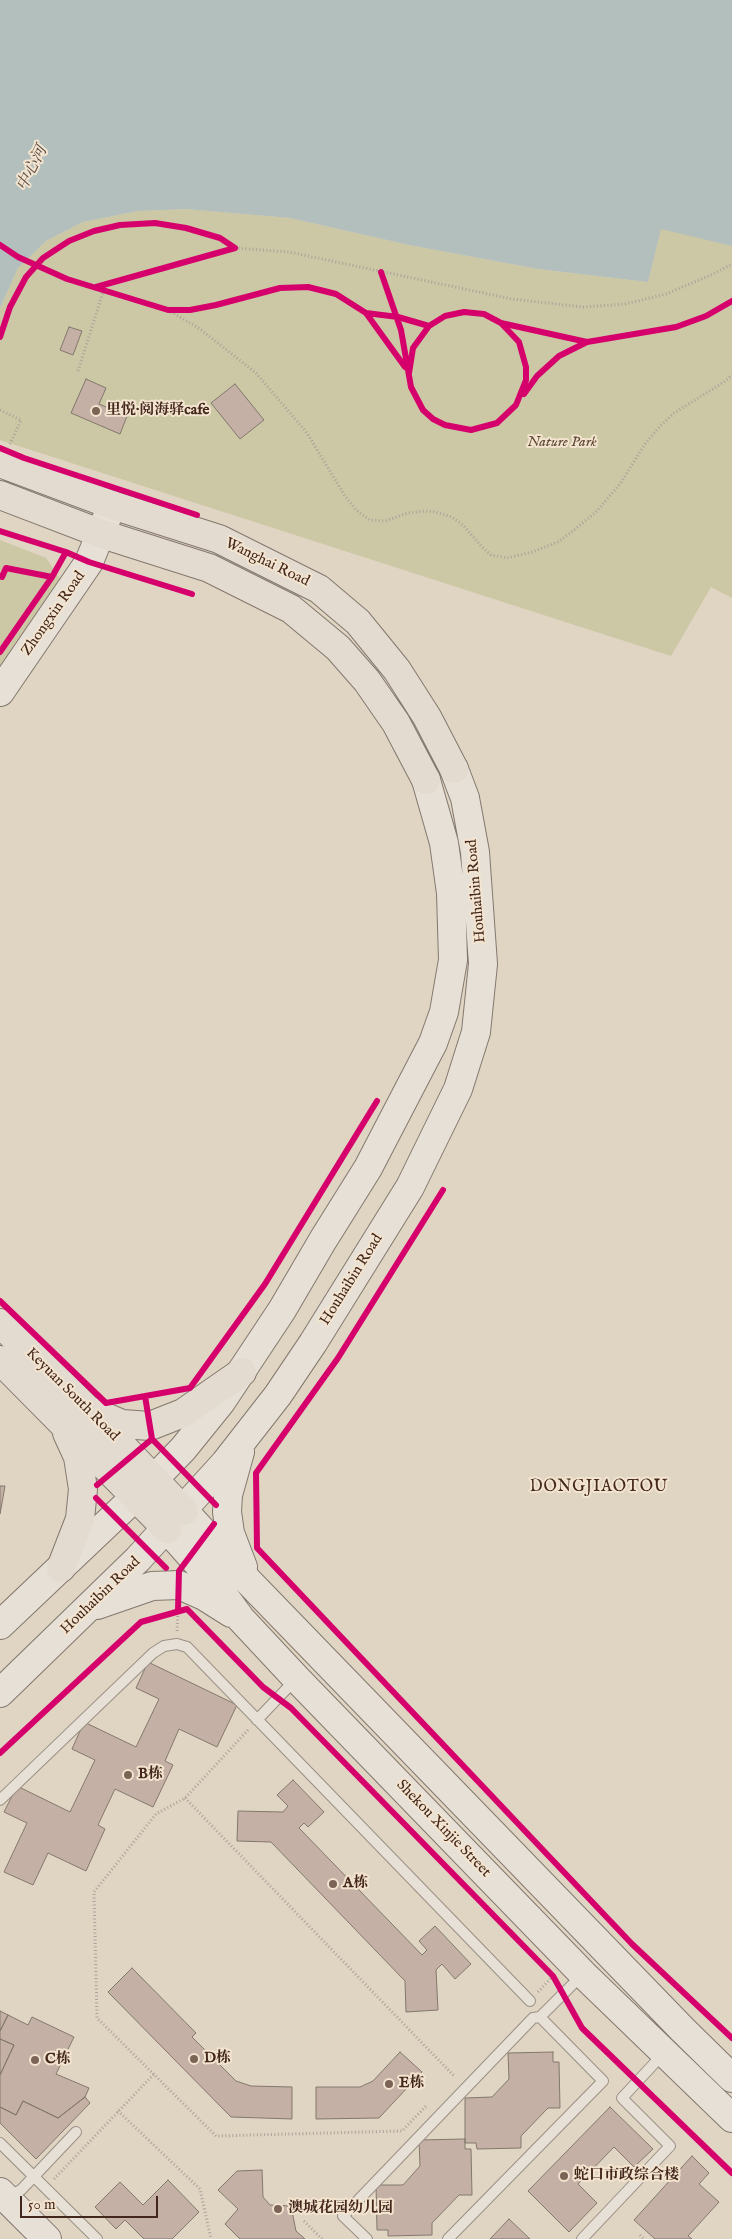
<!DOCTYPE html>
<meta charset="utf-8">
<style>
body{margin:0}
#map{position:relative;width:732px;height:2239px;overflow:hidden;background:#e0d4c2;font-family:"IM FELL English",serif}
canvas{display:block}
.scale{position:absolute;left:20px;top:2196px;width:138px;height:22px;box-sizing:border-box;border:2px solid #44271c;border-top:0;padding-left:6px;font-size:15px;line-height:18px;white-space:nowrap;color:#44271c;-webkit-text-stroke:4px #f3e4cf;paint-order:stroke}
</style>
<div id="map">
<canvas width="732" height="2239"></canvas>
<div class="scale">50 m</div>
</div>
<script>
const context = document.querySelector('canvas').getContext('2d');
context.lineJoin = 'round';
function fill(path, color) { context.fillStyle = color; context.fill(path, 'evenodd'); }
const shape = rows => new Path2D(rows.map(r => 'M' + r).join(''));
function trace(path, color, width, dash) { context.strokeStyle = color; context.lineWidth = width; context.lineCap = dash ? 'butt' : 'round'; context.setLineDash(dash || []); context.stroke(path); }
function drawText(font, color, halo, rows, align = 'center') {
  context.font = font + ' "IM FELL English","Noto Serif SC",serif'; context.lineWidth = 4; context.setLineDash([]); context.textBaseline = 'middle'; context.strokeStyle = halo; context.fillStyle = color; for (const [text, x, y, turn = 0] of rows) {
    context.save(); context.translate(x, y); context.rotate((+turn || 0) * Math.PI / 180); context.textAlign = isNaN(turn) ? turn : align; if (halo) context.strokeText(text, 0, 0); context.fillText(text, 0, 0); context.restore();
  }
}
fill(shape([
 [186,209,290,218,409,245,538,269,648,282,661,228,732,246,732,598,711,587,671,656,0,440,0,308,18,268,46,241,83,222,138,211],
 [0,540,46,558,61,580,0,669]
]), '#ccc7a4');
fill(shape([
 [0,0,732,0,732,246,661,229,648,282,538,269,409,245,290,218,186,209,138,211,83,222,46,241,18,268,0,308]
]), '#b2bfbc');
const building = shape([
 [69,327,82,331,73,355,60,350,69,327],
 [86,379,106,388,99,404,127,416,120,434,71,413,86,379],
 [235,384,264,420,240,439,211,403,235,384],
 [0,1486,5,1486,0,1514,0,1486],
 [148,1662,237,1705,217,1747,179,1729,165,1761,173,1765,153,1807,115,1789,98,1825,105,1829,86,1871,48,1853,33,1885,4,1872,27,1823,4,1812,17,1786,70,1812,95,1760,72,1749,84,1722,136,1747,159,1699,136,1688,148,1662],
 [293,1780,324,1812,308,1827,304,1823,299,1828,422,1955,427,1950,419,1941,435,1926,471,1964,455,1979,442,1964,436,1970,438,2010,406,2012,405,1981,271,1842,237,1841,238,1811,283,1812,288,1806,277,1795,293,1780],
 [132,1968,196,2033,192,2037,236,2081,251,2086,292,2087,292,2119,231,2117,108,1992,132,1968],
 [0,2011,8,2015,0,2031,0,2011],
 [8,2015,28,2025,32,2017,74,2037,56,2074,89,2088,85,2097,58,2118,23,2101,16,2115,0,2107,0,2075,14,2045,0,2039,0,2031,8,2015],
 [0,2039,14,2045,0,2075,0,2039],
 [400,2052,422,2072,379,2118,316,2119,316,2087,360,2087,373,2081,400,2052],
 [553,2052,553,2062,559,2062,560,2108,548,2108,521,2136,521,2148,477,2149,476,2143,465,2143,465,2098,492,2097,509,2079,508,2053,553,2052],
 [85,2097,90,2103,36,2159,0,2123,0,2107,16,2115,23,2101,58,2118,85,2097],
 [610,2107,653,2149,634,2167,614,2147,578,2184,597,2203,569,2232,528,2191,610,2107],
 [465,2139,465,2149,471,2149,472,2195,459,2195,432,2223,432,2235,388,2236,388,2230,377,2230,376,2185,403,2185,420,2166,419,2140,465,2139],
 [692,2156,709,2173,699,2184,719,2202,688,2236,692,2239,655,2239,634,2220,692,2156],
 [262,2170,263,2197,270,2205,291,2206,296,2231,305,2239,240,2239,225,2224,238,2209,218,2190,237,2171,262,2170],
 [168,2180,199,2212,172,2239,144,2239,125,2220,116,2229,95,2207,120,2182,143,2205,168,2180],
 [509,2219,530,2239,490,2239,509,2219]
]);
fill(building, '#c4b0a5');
trace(building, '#83786e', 1);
const lane = shape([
 [257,1720,296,1679],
 [0,1800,153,1653,164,1646,177,1644,187,1647,530,2001],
 [0,2143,97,2239],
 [6,2197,21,2190,76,2132],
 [367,2239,343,2216,533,2018,540,2017,582,1975],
 [448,2239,603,2081,540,2017],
 [582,2239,670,2146,622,2098,663,2054]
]);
const secondary = shape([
 [0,692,89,562,112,505],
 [240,1452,228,1495,227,1512,230,1533,243,1567],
 [184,1511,249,1582,683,2030,732,2078],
 [167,1529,214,1582,241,1619,297,1679,583,1974,732,2118],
 [97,1605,152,1586,179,1585,204,1596,231,1613],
 [0,1625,154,1479,183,1449,221,1402,282,1310,323,1240,368,1168,433,1043,444,1012,453,960,451,893,444,843,426,780],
 [0,1693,138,1559,225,1463,278,1395,313,1343,410,1187,458,1089,476,1032,483,964,475,852,465,798,454,769],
 [0,2192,47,2239]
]);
const primary = shape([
 [0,463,112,505,219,539,319,589,358,622,397,670,427,717,454,769],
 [0,495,102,534,209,568,291,609,338,648,367,681,396,723,426,780],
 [0,1323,85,1407,184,1511],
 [0,1360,167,1529],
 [94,1412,122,1424,150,1426,183,1413,242,1372],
 [61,1568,80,1519,83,1489,78,1457,67,1433]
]);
trace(lane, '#9a8f83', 12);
trace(secondary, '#83786e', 30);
trace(primary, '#83786e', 30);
trace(shape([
 [235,248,289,252,512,299,583,307,625,304,666,294,711,275,732,264],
 [168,310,200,329,256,373,307,433,345,496,356,510,370,520,385,521,408,513,424,511,436,512,452,517,464,526,481,546,491,555,507,558,532,552,558,542,574,530,596,512,620,484,645,444,660,426,674,413,724,382,732,375],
 [78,371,104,289],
 [0,410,21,420,10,444],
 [177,1631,178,1611],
 [248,1730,185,1798,156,1814,94,1892,97,2018,216,2136,402,2131,427,2105],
 [185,1798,455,2077],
 [538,1992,553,1976],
 [118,2111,200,2189,211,2239],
 [54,2179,154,2074],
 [304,2221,322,2239],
 [640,2235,644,2239]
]), '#aaa29a', 3, [1, 2.5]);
trace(lane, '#e6e0d7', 10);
trace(secondary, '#e6e0d7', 28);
trace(primary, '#e3dbd0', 28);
trace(shape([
 [0,245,18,257,67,279,168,310,190,310,216,305,280,288,308,287,336,294,366,313,405,367],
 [381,272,401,330,411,387,423,410,433,419,445,425,471,430,497,423,516,405,526,380,526,367,519,342,501,323,484,314,464,312,445,316,429,326,413,348,409,373],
 [96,287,235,248],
 [366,313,398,317,429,326],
 [501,323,587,342],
 [0,337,10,307,26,277,43,258,69,241,94,231,120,225,155,223,186,228,220,238,235,248],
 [524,394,537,376,559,356,587,342,676,327,706,316,732,301],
 [0,448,24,458,197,515],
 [0,531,66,552,52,577,6,568,2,577,0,576],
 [66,552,89,562,192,594],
 [0,652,52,577],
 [443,1190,338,1358,256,1473,257,1548,632,1944,732,2038],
 [0,1301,106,1403,190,1388,265,1284,377,1101],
 [145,1396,152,1439,216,1505],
 [97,1485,152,1439],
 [96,1498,166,1568],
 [178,1611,179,1571,214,1524],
 [0,1753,141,1622,187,1609,263,1687,291,1708,553,1976,582,2028,732,2173]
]), '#d6006c', 6);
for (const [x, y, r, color] of [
 [96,411,5,"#7b6456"],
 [128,1775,5,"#7b6456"],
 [333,1884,5,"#7b6456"],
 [194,2059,5,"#7b6456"],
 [35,2060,5,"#7b6456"],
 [389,2084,5,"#7b6456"],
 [564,2176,5,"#7b6456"],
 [278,2209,5,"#7b6456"]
]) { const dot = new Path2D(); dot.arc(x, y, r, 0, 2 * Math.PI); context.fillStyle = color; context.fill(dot); trace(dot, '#f3e4cf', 2); }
drawText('bold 15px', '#44271c', '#f3e4cf', [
 ["里悦·阅海驿cafe",106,411],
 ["B栋",138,1775],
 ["A栋",343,1884],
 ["D栋",204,2059],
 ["C栋",45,2060],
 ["E栋",399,2084],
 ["蛇口市政综合楼",574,2176],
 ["澳城花园幼儿园",288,2209]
], 'left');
drawText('italic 15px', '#5c4532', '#f3e4cf', [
 ["Nature Park",562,443]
]);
drawText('15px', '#44271c', '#f3e4cf', [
 ["Wanghai Road",267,563,26],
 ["Zhongxin Road",54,614,-55],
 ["Houhaibin Road",477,891,-95],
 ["Houhaibin Road",352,1280,-58],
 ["Keyuan South Road",72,1395,45],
 ["Houhaibin Road",101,1596,-44],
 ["Shekou Xinjie Street",443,1829,46]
]);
drawText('italic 16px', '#5a4b43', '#f3e4cf', [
 ["中心河",33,169,-63]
]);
context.letterSpacing = '1px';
drawText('16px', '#44271c', '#f3e4cf', [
 ["DONGJIAOTOU",599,1488]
]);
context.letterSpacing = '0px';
</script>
